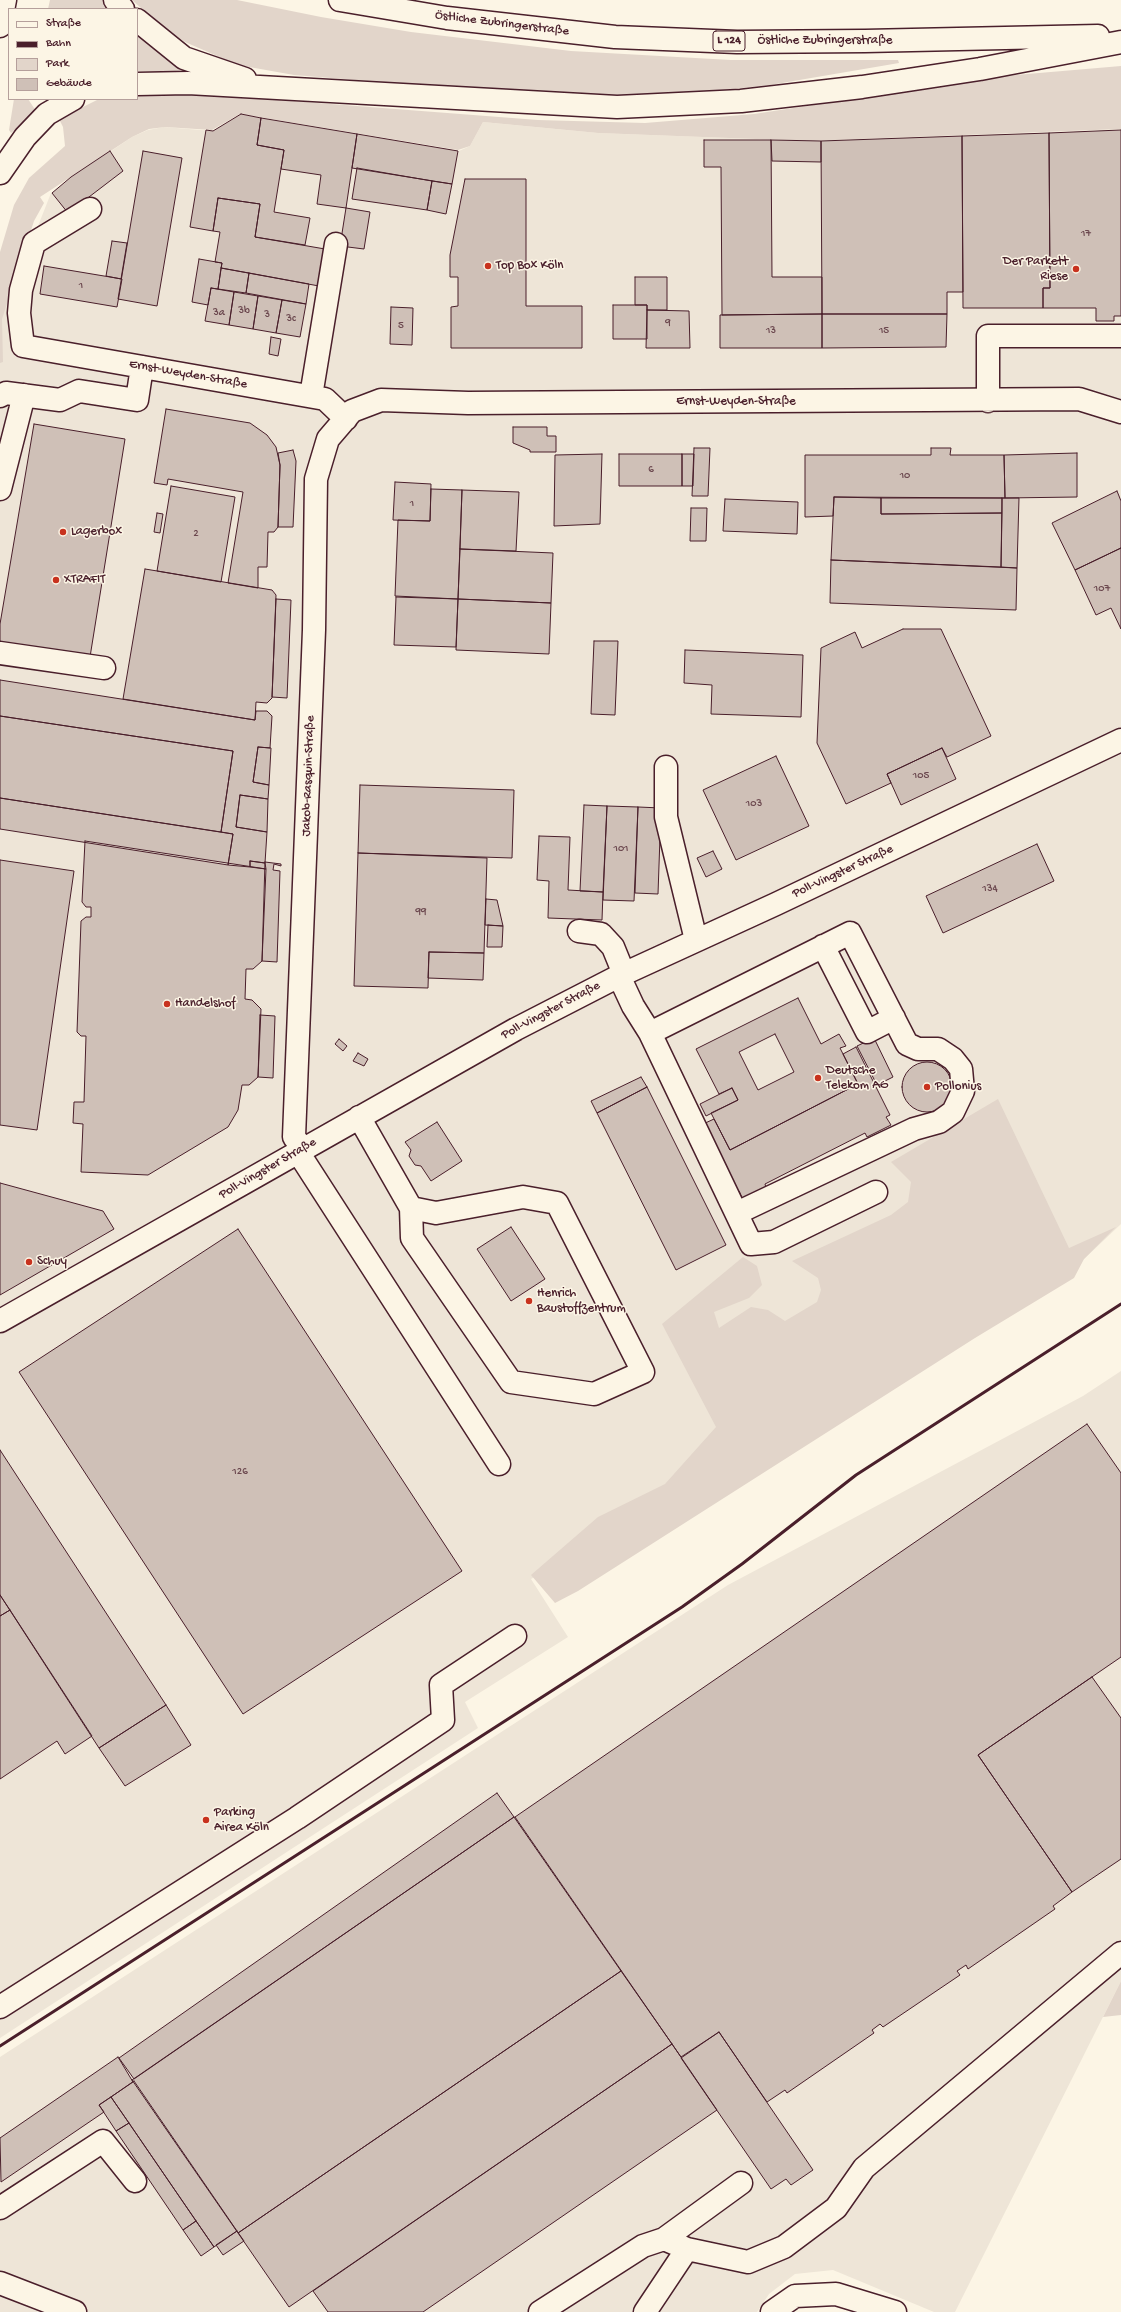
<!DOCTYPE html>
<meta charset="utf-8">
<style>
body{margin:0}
#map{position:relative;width:1121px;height:2312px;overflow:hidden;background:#fcf5e5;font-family:"Gochi Hand",sans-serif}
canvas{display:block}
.legend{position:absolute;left:8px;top:8px;width:130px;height:92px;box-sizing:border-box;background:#fcf5e5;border:1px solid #b59f9b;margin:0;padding:5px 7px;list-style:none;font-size:12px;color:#4a1f2b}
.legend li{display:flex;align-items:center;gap:8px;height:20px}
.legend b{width:20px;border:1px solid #b59f9b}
</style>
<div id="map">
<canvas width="1121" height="2312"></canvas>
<ul class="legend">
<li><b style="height:5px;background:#fcf5e5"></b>Straße</li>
<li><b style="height:5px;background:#4a1f2b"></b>Bahn</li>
<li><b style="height:11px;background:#e2d5ca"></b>Park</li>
<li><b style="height:11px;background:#cfc0b7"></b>Gebäude</li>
</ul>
</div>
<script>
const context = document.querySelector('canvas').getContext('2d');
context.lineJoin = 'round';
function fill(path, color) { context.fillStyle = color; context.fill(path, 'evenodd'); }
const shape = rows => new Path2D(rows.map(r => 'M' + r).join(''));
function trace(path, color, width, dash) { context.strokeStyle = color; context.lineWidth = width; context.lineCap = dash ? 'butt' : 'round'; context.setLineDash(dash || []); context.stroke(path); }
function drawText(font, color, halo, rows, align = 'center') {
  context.font = font + ' "Gochi Hand",sans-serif'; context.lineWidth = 3; context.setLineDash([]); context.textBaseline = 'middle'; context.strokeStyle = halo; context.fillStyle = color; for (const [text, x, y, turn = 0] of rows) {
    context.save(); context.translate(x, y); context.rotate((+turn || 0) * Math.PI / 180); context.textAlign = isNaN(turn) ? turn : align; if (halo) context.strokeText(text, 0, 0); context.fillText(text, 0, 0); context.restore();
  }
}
fill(shape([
 [240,115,459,151,470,146,483,122,598,133,808,141,1121,130,1121,1224,1084,1259,954,1347,531,1579,568,1637,465,1702,478,1728,0,2038,0,285,14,287,51,193,74,176,132,137,148,130,164,127,213,131],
 [1121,1371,1121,1981,955,2312,934,2312,833,2270,795,2274,769,2294,757,2312,0,2312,0,2057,728,1585,1083,1396]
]), '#eee5d7');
fill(shape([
 [50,0,104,0,112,9,48,9],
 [132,0,237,0,321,17,411,32,571,51,731,60,898,60,899,63,770,85,687,94,594,97,441,87,294,75,238,65,185,42,160,25],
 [137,34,199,73,137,71],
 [1121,66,1121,129,808,141,598,133,483,122,470,146,458,150,240,114,212,130,165,127,149,129,132,137,40,197,44,203,34,221,2,319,3,362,0,363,0,252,14,205,29,178,65,146,63,127,59,119,99,99,137,99,137,91,253,98,538,120,645,123,754,114,1004,76],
 [14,99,28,99,36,111,11,133,9,130],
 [998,1099,1069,1248,1116,1227,1084,1259,1074,1278,975,1338,578,1591,555,1603,531,1575,598,1517,665,1484,716,1427,662,1324,743,1257,757,1266,762,1285,749,1298,714,1312,719,1328,751,1307,768,1310,785,1321,817,1302,821,1290,818,1278,792,1261,891,1215,908,1202,911,1182,891,1162],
 [1121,1981,1121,2015,1103,2017]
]), '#e2d5ca');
const building = shape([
 [241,114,261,118,257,145,284,150,274,212,310,218,305,245,255,237,260,204,218,198,213,231,190,227,206,130,213,131,241,114],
 [261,118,357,134,346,208,317,204,321,175,281,169,284,150,257,145,261,118],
 [1121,130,1121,316,1114,316,1114,321,1096,321,1096,308,1043,308,1043,288,1050,288,1049,133,1121,130],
 [1049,133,1050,288,1043,288,1043,308,963,308,962,136,1049,133],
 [357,134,458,151,452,184,352,168,357,134],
 [962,136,963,292,947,292,947,314,822,314,821,141,962,136],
 [704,140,771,140,772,277,822,277,822,314,722,315,721,167,704,167,704,140],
 [771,140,821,141,821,162,772,161,771,140],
 [110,151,123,171,68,213,52,193,71,177,110,151],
 [143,151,182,158,157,306,118,299,143,151],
 [357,168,432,181,427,210,352,199,357,168],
 [465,179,526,179,526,306,582,306,582,348,451,348,451,307,458,306,458,277,450,277,450,255,465,179],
 [432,181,452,184,446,214,427,210,432,181],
 [218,198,260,204,255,237,325,249,319,286,221,268,222,263,215,262,220,232,213,231,218,198],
 [346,208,370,212,364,249,340,246,346,208],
 [112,241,127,243,121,279,106,276,112,241],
 [199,259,222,263,218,289,211,288,208,305,192,302,199,259],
 [44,266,122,279,117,307,40,294,44,266],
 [221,268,249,273,246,293,218,289,221,268],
 [249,273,309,284,306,304,246,293,249,273],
 [635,277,667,277,667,310,647,310,647,305,635,305,635,277],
 [211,288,234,292,229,325,205,321,211,288],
 [234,292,258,296,253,329,229,325,234,292],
 [258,296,282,300,276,333,253,329,258,296],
 [282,300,306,304,300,337,276,333,282,300],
 [613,305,647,305,647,339,613,339,613,305],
 [391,307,413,308,412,345,390,344,391,307],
 [647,310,689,311,690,348,646,348,647,310],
 [822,314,822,348,720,348,720,315,822,314],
 [822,314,947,314,946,347,822,348,822,314],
 [271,337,281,339,278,356,269,354,271,337],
 [166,409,250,423,267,435,276,447,280,465,278,527,274,532,268,532,267,567,258,567,258,588,228,583,243,492,168,479,167,485,154,483,166,409],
 [34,424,125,439,90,657,0,642,0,624,34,424],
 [513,427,547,427,547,436,556,436,556,452,530,452,530,450,513,443,513,427],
 [694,448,710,448,708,496,692,496,694,448],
 [931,448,951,448,950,455,1004,455,1005,498,834,497,833,516,805,517,805,455,931,455,931,448],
 [293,450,296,461,293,527,278,527,280,465,278,453,293,450],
 [1077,453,1077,497,1005,498,1004,455,1077,453],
 [602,454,600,524,554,526,555,455,602,454],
 [619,454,682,454,682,486,619,486,619,454],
 [682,454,694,454,693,486,682,486,682,454],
 [395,482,431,484,430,521,393,520,395,482],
 [171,486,235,497,221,582,157,571,171,486],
 [431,489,462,490,458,599,395,596,398,520,430,521,431,489],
 [462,490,519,492,516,551,460,549,462,490],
 [1117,491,1121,501,1121,548,1075,570,1052,523,1117,491],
 [834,497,881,498,881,514,1002,513,1001,567,831,560,834,497],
 [881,498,1002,498,1002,513,881,514,881,498],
 [1002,498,1019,498,1017,568,1001,567,1002,498],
 [725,499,798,502,797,534,723,531,725,499],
 [691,508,707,508,706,541,690,541,691,508],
 [157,513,163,514,160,533,154,532,157,513],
 [1121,548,1121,629,1111,608,1096,615,1075,570,1121,548],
 [460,549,553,553,551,603,458,599,460,549],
 [831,560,1017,568,1016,610,830,603,831,560],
 [145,569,272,590,276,595,272,698,267,703,256,702,255,720,123,699,145,569],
 [396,597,458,599,456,647,394,645,396,597],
 [276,599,291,600,287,698,272,697,276,599],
 [458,599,551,603,549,654,456,650,458,599],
 [903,629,941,629,991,736,947,757,942,748,887,774,891,783,846,804,817,743,821,648,855,632,862,648,903,629],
 [594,641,618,641,615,715,591,714,594,641],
 [685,650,803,655,801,717,711,714,712,685,684,683,685,650],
 [0,680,255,720,256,711,267,711,272,716,270,748,258,747,253,782,269,785,268,799,240,795,236,827,267,832,265,863,250,861,250,867,228,865,233,834,221,832,233,751,0,716,0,680],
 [0,716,233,751,221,832,0,798,0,716],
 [258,747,271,748,269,785,253,782,258,747],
 [942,748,956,779,901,805,887,774,942,748],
 [776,756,809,826,736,860,703,790,776,756],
 [360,785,514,790,512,858,358,853,360,785],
 [240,795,268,799,267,832,236,827,240,795],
 [0,798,233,834,228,865,0,829,0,798],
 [584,805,607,806,603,892,580,891,584,805],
 [607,806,638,807,634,901,603,900,607,806],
 [638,807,661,808,658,894,635,893,638,807],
 [539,836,570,837,568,890,603,892,602,920,548,918,549,881,537,880,539,836],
 [85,841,266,869,262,961,253,969,246,969,245,999,252,1000,261,1009,258,1077,249,1085,242,1085,238,1110,228,1127,148,1175,81,1172,83,1124,73,1123,74,1102,84,1102,86,1036,81,1036,77,1032,81,921,86,917,91,917,91,907,86,907,82,902,85,841],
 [1037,844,1054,881,943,933,926,896,1037,844],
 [713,851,722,869,706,877,697,858,713,851],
 [358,853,487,858,484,953,429,952,428,988,354,986,358,853],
 [0,860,74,871,37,1130,0,1125,0,860],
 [250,861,265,863,266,869,250,867,250,861],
 [265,862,281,864,281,866,274,864,273,870,280,871,277,962,262,961,265,862],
 [486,899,497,900,503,926,485,925,486,899],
 [488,925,503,926,502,947,487,947,488,925],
 [429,952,484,953,483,980,428,978,429,952],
 [798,998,821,1044,839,1034,846,1046,840,1048,858,1084,730,1150,711,1113,738,1100,732,1088,719,1094,696,1049,798,998],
 [775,1034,794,1072,758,1090,739,1052,775,1034],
 [260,1015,275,1016,273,1078,258,1077,260,1015],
 [874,1038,893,1077,877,1085,857,1046,874,1038],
 [339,1039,347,1046,343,1051,335,1044,339,1039],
 [856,1047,890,1115,886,1117,891,1125,867,1137,865,1133,765,1184,766,1188,743,1200,739,1191,736,1193,701,1125,714,1119,730,1150,858,1084,843,1054,856,1047],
 [358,1053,368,1059,364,1066,353,1061,358,1053],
 '902 1087a25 25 0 1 1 50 0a25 25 0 1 1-50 0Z',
 [641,1077,647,1087,597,1113,591,1101,641,1077],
 [647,1087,726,1245,676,1270,597,1113,647,1087],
 [732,1088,738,1100,706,1116,700,1104,732,1088],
 [437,1122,462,1161,431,1181,421,1166,415,1165,409,1156,411,1150,405,1142,437,1122],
 [0,1183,103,1211,114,1229,0,1295,0,1183],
 [511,1227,545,1279,511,1301,477,1249,511,1227],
 [238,1229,462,1571,243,1714,19,1372,238,1229],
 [1087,1424,1121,1473,1121,1657,978,1755,1072,1892,1053,1906,1055,1909,968,1969,966,1965,957,1971,960,1975,883,2027,880,2024,872,2030,874,2033,787,2093,785,2090,767,2102,719,2032,681,2057,515,1817,1087,1424],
 [0,1450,166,1705,99,1748,0,1595,0,1450],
 [0,1595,10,1610,0,1616,0,1595],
 [10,1610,92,1736,65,1754,57,1741,0,1779,0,1616,10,1610],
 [1092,1677,1121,1718,1121,1859,1072,1892,978,1755,1092,1677],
 [166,1705,191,1745,125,1786,99,1748,166,1705],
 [497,1793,514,1817,134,2079,119,2058,497,1793],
 [514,1817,621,1971,238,2233,132,2080,514,1817],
 [621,1971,672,2044,289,2307,238,2233,621,1971],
 [719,2032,813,2170,791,2185,786,2179,771,2189,681,2058,719,2032],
 [672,2044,717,2110,423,2312,328,2312,313,2291,672,2044],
 [118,2057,133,2082,99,2105,104,2112,1,2182,0,2138,118,2057],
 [134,2081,237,2231,214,2247,111,2097,134,2081],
 [111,2097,129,2123,116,2131,99,2105,111,2097],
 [129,2123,196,2221,183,2230,116,2131,129,2123],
 [196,2221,214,2247,201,2256,183,2230,196,2221],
 [237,2231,244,2241,223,2255,216,2245,237,2231]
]);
fill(building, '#cfc0b7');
trace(building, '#4a1f2b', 1);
const minor = shape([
 [0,26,5,0],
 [90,209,34,243,21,290,19,313,23,346,325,399,346,419],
 [0,396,6,393,60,400,79,391,137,400,142,367],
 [311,396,336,244],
 [988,401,988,336,1121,336],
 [0,489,24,395],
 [0,653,104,668],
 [666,767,666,817,696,940],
 [579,931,601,934,613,947,624,974],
 [823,946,867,1032,894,1018],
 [619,976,633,1006,650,1033,850,933,907,1044,918,1049,938,1049,953,1059,961,1069,963,1091,953,1112,939,1122,914,1129,737,1213],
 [650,1033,751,1244,774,1242,876,1192],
 [359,1117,411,1208,436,1213,523,1197,557,1203,643,1372,594,1394,511,1382,412,1238,411,1208],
 [303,1149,294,1137,314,630,316,479,328,439,352,411,381,400,468,403,1079,399,1121,412],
 [298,1152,499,1464],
 [0,1321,516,1029,619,976,776,904,1121,740],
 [0,2007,297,1818,443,1720,441,1685,515,1636],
 [0,2208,103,2141,135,2181],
 [664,2239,687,2249,748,2262,784,2247,836,2208,864,2168,1121,1953],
 [0,2283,75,2312],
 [540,2312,643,2246,664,2239,741,2183],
 [645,2312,687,2249],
 [772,2312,795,2296,836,2294,895,2312]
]);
const highway = shape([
 [115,0,123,9],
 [340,0,447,18,615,37,737,42,865,41,1098,36],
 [137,20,184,58,245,79],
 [137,84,188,83,617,107,741,101,862,87,980,69,1121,42],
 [0,173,25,137,47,114,73,99]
]);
trace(minor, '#4a1f2b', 25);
trace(highway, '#4a1f2b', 25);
trace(minor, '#fcf5e5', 22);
trace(highway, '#fcf5e5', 22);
trace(shape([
 [0,2046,682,1607,742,1564,856,1475,1121,1304]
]), '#4a1f2b', 3);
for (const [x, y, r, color] of [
 [488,266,4,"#c8321e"],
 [1076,269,4,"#c8321e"],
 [63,532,4,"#c8321e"],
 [56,580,4,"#c8321e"],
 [167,1004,4,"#c8321e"],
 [818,1078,4,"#c8321e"],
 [927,1087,4,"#c8321e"],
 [29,1262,4,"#c8321e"],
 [529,1301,4,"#c8321e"],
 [206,1820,4,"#c8321e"]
]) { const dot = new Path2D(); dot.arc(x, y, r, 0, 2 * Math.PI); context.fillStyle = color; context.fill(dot); trace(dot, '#fcf5e5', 1.5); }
drawText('11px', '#6b474e', null, [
 ["17",1086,234],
 ["1",81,286],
 ["3b",244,311],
 ["3a",219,313],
 ["3",267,315],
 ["3c",291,319],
 ["9",668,323],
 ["5",401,326],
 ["13",771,331],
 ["15",884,331],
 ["6",651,470],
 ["10",905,476],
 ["1",412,504],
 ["2",196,534],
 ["107",1102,589],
 ["105",921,776],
 ["103",754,804],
 ["101",621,849],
 ["134",990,889],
 ["99",421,912],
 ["126",240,1472]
]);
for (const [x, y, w] of [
 [729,41,32]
]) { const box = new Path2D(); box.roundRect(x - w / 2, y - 10, w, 20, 3); context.fillStyle = '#fcf5e5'; context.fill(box); trace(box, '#4a1f2b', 1); }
drawText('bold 12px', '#4a1f2b', null, [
 ["L 124",729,41]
]);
drawText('13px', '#4a1f2b', '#fcf5e5', [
 ["Östliche Zubringerstraße",502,24,7],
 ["Östliche Zubringerstraße",825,41],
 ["Ernst-Weyden-Straße",188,375,10],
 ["Ernst-Weyden-Straße",736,402],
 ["Jakob-Rasquin-Straße",309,776,-88],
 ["Poll-Vingster Straße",843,872,-25],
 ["Poll-Vingster Straße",551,1011,-28],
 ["Poll-Vingster Straße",268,1169,-30]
]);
drawText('13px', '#4a1f2b', '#fcf5e5', [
 ["Der Parkett",1068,262,"right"],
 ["Riese",1068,277,"right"],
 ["Top Box Köln",496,266],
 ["Lagerbox",71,532],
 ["XTRAFIT",64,580],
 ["Handelshof",175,1004],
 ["Deutsche",826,1071],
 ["Telekom AG",826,1086],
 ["Pollonius",935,1087],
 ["Schuy",37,1262],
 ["Henrich",537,1294],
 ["Baustoffzentrum",537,1309],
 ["Parking",214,1813],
 ["Airea Köln",214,1828]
], 'left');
</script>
